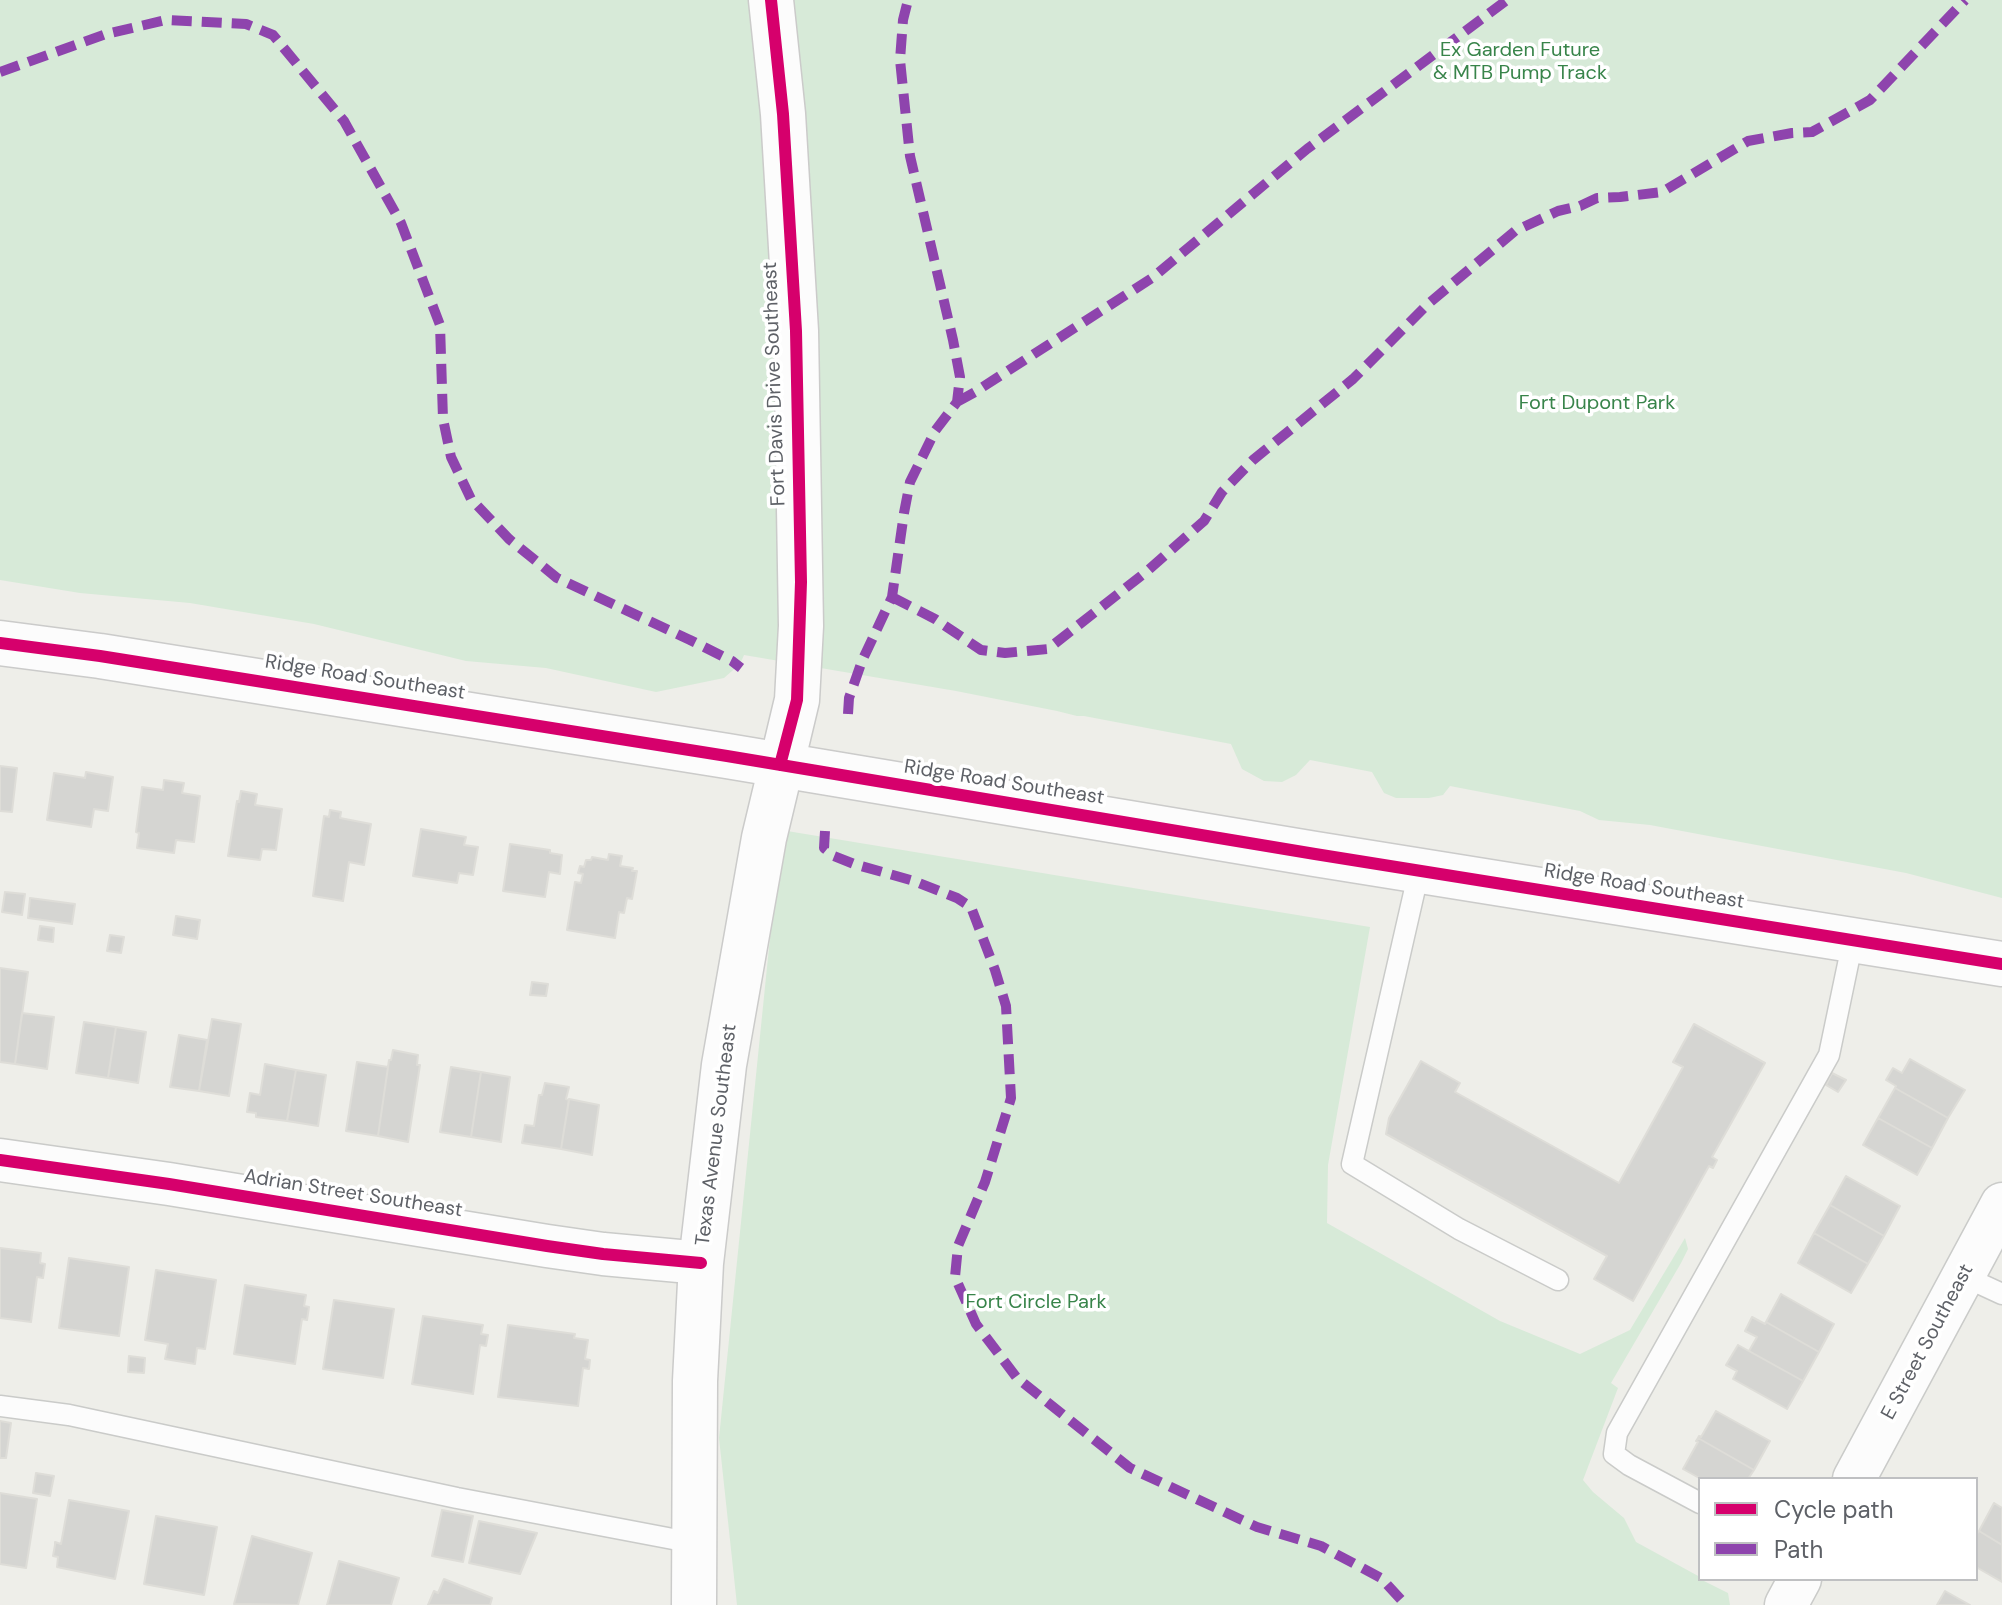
<!DOCTYPE html>
<style>
body{margin:0}
#map{position:relative;width:2002px;height:1605px;overflow:hidden;background:#eeeee9;font-family:"DM Sans",sans-serif}
canvas{display:block}
.legend{position:absolute;left:1698px;top:1477px;width:280px;height:104px;box-sizing:border-box;background:#fff;border:2px solid #bfc0c2;margin:0;padding:10px 14px;list-style:none;font-size:24px;color:#5e6167}
.legend li{display:flex;align-items:center;gap:16px;height:40px}
.legend b{width:40px;border:2px solid #bfc0c2}
</style>
<div id="map">
<canvas width="2002" height="1605"></canvas>
<ul class="legend">
<li><b style="height:10px;background:#d6006c"></b>Cycle path</li>
<li><b style="height:10px;background:#8e44ad"></b>Path</li>
</ul>
</div>
<script>
const context = document.querySelector('canvas').getContext('2d');
context.lineJoin = 'round';
function fill(path, color) { context.fillStyle = color; context.fill(path, 'evenodd'); }
const shape = rows => new Path2D(rows.map(r => 'M' + r).join(''));
function trace(path, color, width, dash) { context.strokeStyle = color; context.lineWidth = width; context.lineCap = dash ? 'butt' : 'round'; context.setLineDash(dash || []); context.stroke(path); }
function drawText(font, color, halo, rows, align = 'center') {
  context.font = font + ' "DM Sans",sans-serif'; context.lineWidth = 7; context.setLineDash([]); context.textBaseline = 'middle'; context.strokeStyle = halo; context.fillStyle = color; for (const [text, x, y, turn = 0] of rows) {
    context.save(); context.translate(x, y); context.rotate((+turn || 0) * Math.PI / 180); context.textAlign = isNaN(turn) ? turn : align; if (halo) context.strokeText(text, 0, 0); context.fillText(text, 0, 0); context.restore();
  }
}
fill(shape([
 [0,0,2002,0,2002,898,1906,873,1650,825,1599,820,1580,811,1450,786,1443,795,1429,798,1396,798,1384,793,1372,772,1310,760,1296,775,1282,782,1264,781,1242,769,1231,744,1084,716,1077,716,1057,711,956,691,744,655,740,664,724,678,656,692,546,668,466,661,314,624,190,603,80,593,0,580],
 [781,830,1370,927,1328,1165,1327,1223,1500,1321,1580,1354,1630,1330,1685,1238,1688,1249,1681,1263,1611,1383,1618,1388,1583,1480,1593,1492,1624,1518,1636,1542,1700,1577,1700,1579,1728,1593,1730,1605,737,1605,719,1438]
]), '#d7ead8');
const building = shape([
 [0,766,17,768,12,812,0,811,0,766],
 [86,772,113,777,108,811,94,809,91,827,47,820,54,773,85,778,86,772],
 [164,780,184,783,182,793,200,796,194,842,176,840,174,853,137,848,139,833,136,832,142,787,163,790,164,780],
 [241,791,257,794,255,805,282,809,276,850,262,849,260,860,228,856,237,801,239,802,241,791],
 [330,810,341,812,340,818,371,824,364,865,349,862,343,901,313,896,324,816,329,817,330,810],
 [421,829,466,837,464,845,478,847,473,875,459,873,457,883,413,876,421,829],
 [510,844,550,850,550,853,562,855,560,874,549,872,545,897,503,891,510,844],
 [609,854,622,856,620,866,633,868,632,871,637,871,632,899,627,898,624,913,619,912,615,938,567,930,575,882,581,883,583,874,578,873,580,866,584,867,586,860,591,860,592,857,608,860,609,854],
 [5,892,25,894,22,915,2,912,5,892],
 [30,898,75,904,72,924,28,918,30,898],
 [176,916,200,920,197,939,173,935,176,916],
 [40,926,54,928,53,942,38,940,40,926],
 [110,935,124,937,121,953,107,951,110,935],
 [0,968,28,972,15,1064,0,1062,0,968],
 [532,982,548,984,546,996,530,995,532,982],
 [22,1013,54,1017,47,1069,15,1064,22,1013],
 [212,1019,241,1024,229,1096,199,1091,212,1019],
 [84,1022,116,1027,108,1078,76,1073,84,1022],
 [1694,1024,1765,1063,1712,1157,1717,1160,1713,1168,1709,1166,1633,1301,1594,1279,1607,1256,1386,1134,1389,1118,1421,1061,1460,1083,1455,1092,1619,1183,1683,1067,1673,1062,1694,1024],
 [116,1027,146,1032,138,1083,108,1078,116,1027],
 [179,1035,207,1040,199,1091,170,1087,179,1035],
 [393,1050,418,1055,417,1065,420,1065,408,1142,378,1136,389,1060,391,1060,393,1050],
 [1910,1059,1965,1090,1948,1118,1895,1088,1896,1086,1886,1080,1893,1068,1902,1073,1910,1059],
 [357,1062,388,1067,378,1136,346,1131,357,1062],
 [265,1064,296,1070,287,1121,256,1117,256,1113,247,1112,250,1093,260,1095,265,1064],
 [451,1067,481,1072,471,1137,440,1132,451,1067],
 [296,1070,326,1075,318,1126,287,1121,296,1070],
 [481,1072,510,1077,501,1142,471,1137,481,1072],
 [1832,1073,1846,1080,1838,1092,1826,1085,1832,1073],
 [545,1083,569,1087,566,1099,569,1100,561,1149,522,1143,525,1125,534,1126,539,1095,542,1095,545,1083],
 [1895,1088,1948,1118,1932,1148,1878,1118,1895,1088],
 [569,1099,599,1105,592,1155,561,1149,569,1099],
 [1878,1118,1932,1148,1917,1175,1863,1145,1878,1118],
 [1846,1176,1900,1206,1884,1236,1830,1205,1846,1176],
 [1830,1205,1884,1236,1868,1264,1814,1233,1830,1205],
 [1814,1233,1868,1264,1851,1293,1798,1263,1814,1233],
 [0,1248,41,1253,40,1263,45,1264,43,1278,37,1277,31,1322,0,1318,0,1248],
 [69,1258,129,1267,119,1336,59,1328,69,1258],
 [156,1270,216,1280,205,1349,197,1348,195,1364,165,1359,168,1344,145,1340,156,1270],
 [245,1285,306,1295,304,1306,309,1307,307,1320,302,1319,295,1364,234,1354,245,1285],
 [1781,1294,1834,1324,1819,1352,1766,1322,1781,1294],
 [334,1300,394,1309,383,1378,323,1369,334,1300],
 [423,1316,483,1325,481,1334,488,1335,486,1346,480,1345,473,1394,412,1384,423,1316],
 [1752,1317,1765,1324,1766,1322,1819,1352,1803,1381,1749,1351,1757,1337,1745,1331,1752,1317],
 [508,1325,575,1334,574,1338,588,1340,585,1359,590,1360,589,1369,583,1368,578,1406,498,1397,508,1325],
 [1738,1345,1803,1381,1787,1409,1733,1379,1737,1371,1726,1365,1738,1345],
 [129,1356,145,1358,144,1373,128,1372,129,1356],
 [1716,1411,1770,1441,1754,1470,1698,1438,1699,1436,1701,1437,1716,1411],
 [0,1421,11,1423,6,1458,0,1458,0,1421],
 [1698,1438,1754,1470,1748,1479,1701,1479,1683,1469,1698,1442,1696,1441,1698,1438],
 [36,1473,54,1476,50,1496,33,1493,36,1473],
 [0,1493,37,1499,26,1568,0,1564,0,1493],
 [69,1500,129,1511,115,1579,57,1567,58,1557,53,1556,55,1545,55,1542,61,1544,69,1500],
 [1994,1503,2002,1508,2002,1545,1979,1531,1994,1503],
 [442,1510,473,1516,463,1562,432,1556,442,1510],
 [156,1516,217,1527,204,1595,144,1584,156,1516],
 [479,1521,537,1533,520,1574,469,1563,479,1521],
 [1979,1531,2002,1545,2002,1582,1976,1567,1976,1535,1979,1531],
 [252,1536,312,1553,298,1605,234,1604,252,1536],
 [339,1561,399,1578,391,1605,327,1605,339,1561],
 [444,1579,492,1598,490,1605,428,1605,434,1591,438,1593,444,1579],
 [1945,1591,1970,1605,1937,1605,1945,1591]
]);
fill(building, '#d5d5d2');
trace(building, '#deddd8', 2);
const service = shape([
 [1419,871,1352,1164,1459,1229,1558,1280],
 [1963,1276,2002,1294],
 [0,1406,69,1415,457,1498,694,1543],
 [1700,1503,1629,1465,1614,1454,1617,1433,1829,1055,1853,940]
]);
const minor = shape([
 [0,1160,169,1184,547,1246,603,1254,701,1263],
 [1854,1479,2002,1204],
 [1786,1605,1800,1579]
]);
const secondary = shape([
 [0,643,100,656,727,756,1315,854,2002,964],
 [694,1605,695,1381,701,1263,724,1065,764,838,797,700,801,626,796,331,783,114,771,0]
]);
trace(service, '#cacbc9', 23);
trace(minor, '#cacbc9', 45);
trace(secondary, '#cbcbca', 47);
trace(service, '#fcfcfc', 20);
trace(minor, '#fcfcfc', 42);
trace(secondary, '#fcfcfc', 44);
trace(shape([
 [0,72,106,34,166,20,246,24,273,35,344,121,401,223,440,325,443,419,451,457,471,499,509,539,557,578,690,640,732,661,741,668],
 [957,402,975,392,1152,278,1307,149,1507,0],
 [892,597,935,619,981,650,1005,653,1048,649,1146,572,1204,521,1222,492,1253,460,1353,379,1428,304,1515,231,1558,211,1580,206,1597,198,1620,197,1662,192,1748,141,1792,133,1812,132,1870,100,1965,0],
 [848,714,849,698,862,661,892,597,904,513,910,482,935,431,957,402,960,377,953,340,910,156,900,60,903,20,908,0],
 [825,831,824,848,834,856,854,864,914,881,957,898,971,907,995,970,1006,1006,1011,1098,985,1182,958,1246,955,1277,976,1324,1017,1378,1130,1468,1257,1527,1321,1546,1381,1578,1406,1605]
]), '#8e44ad', 10, [20, 10]);
trace(shape([
 [771,0,783,114,796,331,801,582,797,700,780,765],
 [0,643,100,656,727,756,1315,854,2002,964],
 [0,1160,169,1184,547,1246,603,1254,701,1263]
]), '#d6006c', 12);
drawText('20px', '#38844a', '#fff', [
 ["Ex Garden Future",1520,51],
 ["& MTB Pump Track",1520,74],
 ["Fort Dupont Park",1597,404],
 ["Fort Circle Park",1036,1303]
]);
drawText('20px', '#5e6167', '#fff', [
 ["Fort Davis Drive Southeast",775,384,-92],
 ["Ridge Road Southeast",365,678,9],
 ["Ridge Road Southeast",1004,783,9],
 ["Ridge Road Southeast",1644,887,9],
 ["Texas Avenue Southeast",717,1135,-83],
 ["Adrian Street Southeast",353,1194,9],
 ["E Street Southeast",1928,1342,-62]
]);
</script>
